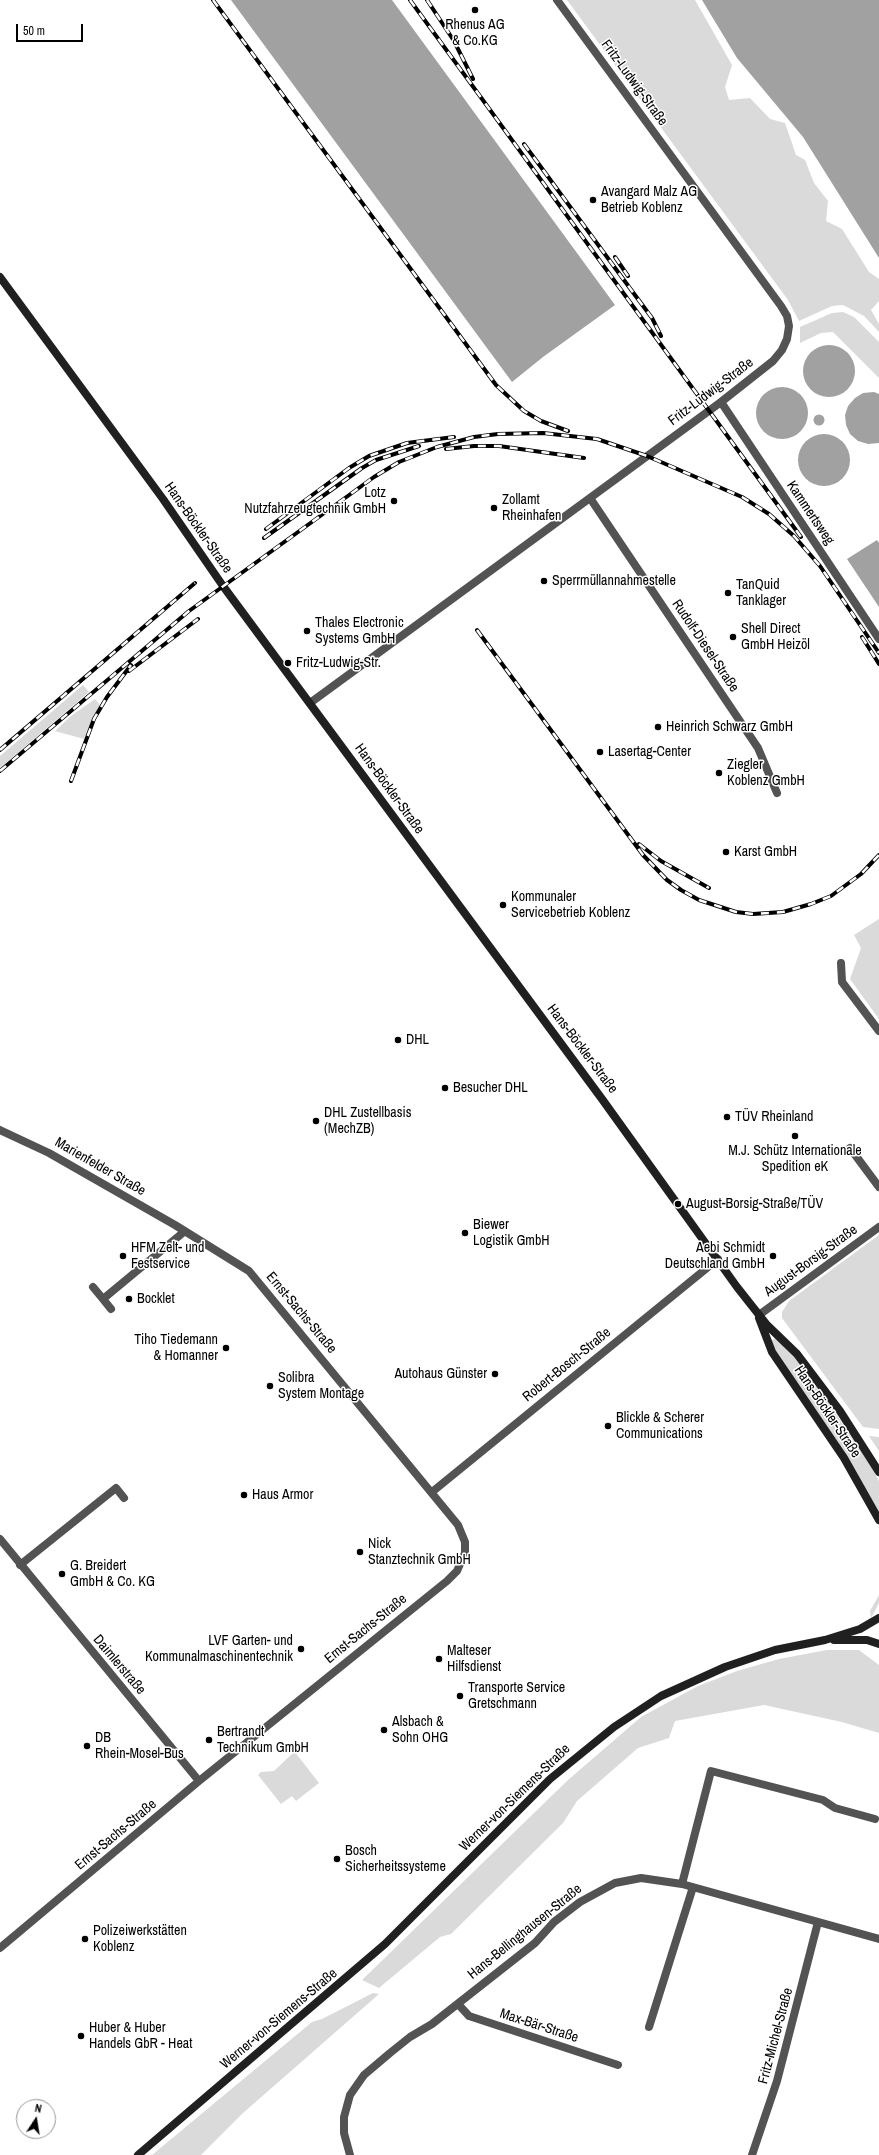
<!DOCTYPE html>
<meta charset="utf-8">
<style>
body{margin:0}
#map{position:relative;width:879px;height:2155px;overflow:hidden;background:#fff;font-family:"Archivo Narrow",sans-serif}
canvas{display:block}
.north{position:absolute;left:16px;top:2099px;width:40px;height:40px;box-sizing:border-box;background:#fff;border:1px solid #999;border-radius:50%;rotate:12deg;font-size:11px;font-weight:700;line-height:16px;text-align:center;color:#000}
.north::after{content:'';display:block;margin:auto;width:14px;height:18px;background:#000;clip-path:polygon(50% 0,100% 100%,50% 72%,0 100%)}
.scale{position:absolute;left:16px;top:24px;width:67px;height:18px;box-sizing:border-box;border:2px solid #000;border-top:0;padding-left:5px;font-size:12px;line-height:14px;white-space:nowrap;color:#000;-webkit-text-stroke:3px #fff;paint-order:stroke}
</style>
<div id="map">
<canvas width="879" height="2155"></canvas>
<div class="north">N</div>
<div class="scale">50 m</div>
</div>
<script>
const context = document.querySelector('canvas').getContext('2d');
context.lineJoin = 'round';
function fill(path, color) { context.fillStyle = color; context.fill(path, 'evenodd'); }
const shape = rows => new Path2D(rows.map(r => 'M' + r).join(''));
function trace(path, color, width, dash) { context.strokeStyle = color; context.lineWidth = width; context.lineCap = dash ? 'butt' : 'round'; context.setLineDash(dash || []); context.stroke(path); }
function drawText(font, color, halo, rows, align = 'center') {
  context.font = font + ' "Archivo Narrow",sans-serif'; context.lineWidth = 3; context.setLineDash([]); context.textBaseline = 'middle'; context.strokeStyle = halo; context.fillStyle = color; for (const [text, x, y, turn = 0] of rows) {
    context.save(); context.translate(x, y); context.rotate((+turn || 0) * Math.PI / 180); context.textAlign = isNaN(turn) ? turn : align; if (halo) context.strokeText(text, 0, 0); context.fillText(text, 0, 0); context.restore();
  }
}
fill(shape([
 [567,0,695,0,732,65,725,87,729,100,750,98,770,119,785,123,796,155,805,160,814,183,828,201,826,221,842,229,869,272,879,279,879,301,871,310,879,324,879,332,864,316,843,305,832,306,799,321,788,300],
 [843,312,854,317,879,342,879,378,833,332,821,333,800,343,800,327,832,313],
 [83,685,89,692,0,768,0,756],
 [95,699,100,705,84,739,55,731,71,716],
 [879,919,879,1019,850,979,861,948,854,935],
 [879,1235,879,1429,863,1427,782,1318,782,1312,789,1301],
 [775,1338,789,1349,824,1396,872,1468,879,1481,879,1511,836,1439,777,1356,771,1341],
 [869,1436,879,1437,879,1451],
 [879,1595,879,1603,871,1618,870,1611],
 [827,1650,859,1650,879,1665,879,1733,842,1722,764,1705,675,1721,669,1738,638,1748,577,1801,563,1823,451,1934,440,1937,379,1988,362,1980,568,1780,641,1717,698,1686,737,1671,779,1659],
 [291,1747,319,1783,296,1801,292,1796,281,1804,258,1775,261,1772,274,1771,293,1753,289,1748],
 [373,1993,379,1994,243,2113,201,2155,152,2155,312,2022,322,2019]
]), '#dadada');
fill(shape([
 [231,0,392,0,615,305,543,357,512,382],
 [702,0,879,0,879,258,803,137,737,58],
 '803 371a26 26 0 1 1 52 0a26 26 0 1 1-52 0Z',
 '756 413a26 26 0 1 1 52 0a26 26 0 1 1-52 0Z',
 [874,392,879,394,879,443,868,444,858,441,850,434,846,425,845,415,848,406,855,398,863,393],
 '813.5 420a5.5 5.5 0 1 1 11 0a5.5 5.5 0 1 1-11 0Z',
 '798 460a26 26 0 1 1 52 0a26 26 0 1 1-52 0Z',
 [877,540,879,543,879,607,847,559]
]), '#a1a1a1');
trace(shape([
 [721,402,879,639],
 [590,498,758,748,777,793],
 [310,703,721,402,773,361,782,350,787,339,789,326,787,316,781,306,557,0],
 [841,963,842,982,879,1031],
 [0,1130,49,1153,175,1225,249,1271,458,1525,465,1542,465,1553,457,1571,447,1581,199,1781,0,1948],
 [850,1148,879,1187],
 [93,1287,103,1299,185,1231],
 [103,1299,111,1309],
 [759,1315,879,1227],
 [432,1492,718,1259],
 [0,1539,199,1781],
 [20,1565,116,1488,124,1498],
 [682,1884,711,1771,823,1800,835,1808,875,1819],
 [458,2004,469,2016,618,2065],
 [649,2027,693,1887],
 [350,2155,344,2133,344,2117,350,2095,364,2075,390,2053,410,2037,432,2024,535,1943,554,1922,580,1902,615,1883,641,1878,682,1884,879,1939],
 [752,2155,777,2081,818,1922]
]), '#535353', 8);
trace(shape([
 [0,277,163,499,223,586,602,1099,737,1287,767,1325,797,1354,840,1411,879,1472],
 [759,1318,772,1352,844,1458,879,1520],
 [834,1640,867,1640,879,1644],
 [138,2155,385,1944,550,1779,614,1727,661,1696,725,1667,775,1650,825,1640,860,1629,879,1618]
]), '#202020', 8);
const rail = shape([
 [213,0,496,385,524,411,541,421,568,431],
 [410,0,801,537],
 [427,0,454,41,473,79],
 [524,144,632,291,652,318,661,336],
 [615,257,628,276],
 [446,449,474,446,499,446,584,458],
 [266,529,349,468,369,456,407,443,454,437],
 [264,538,362,468,376,460,419,446],
 [477,630,643,855,667,880,681,890,699,900,736,912,753,914,783,912,811,904,831,896,861,874,879,855],
 [862,637,879,664],
 [129,671,198,619],
 [0,750,195,583],
 [0,771,189,611,374,477,399,462,437,447,474,437,498,434,543,433,597,439,647,456,742,497,769,514,794,536,820,566,879,653],
 [71,781,94,719,107,697,131,665],
 [639,844,661,861,709,888]
]);
trace(rail, '#000', 4);
trace(rail, '#fff', 2.5, [8]);
for (const [x, y, r, color] of [
 [475,10,4,"#000"],
 [593,200,4,"#000"],
 [394,501,4,"#000"],
 [494,508,4,"#000"],
 [544,581,4,"#000"],
 [728,593,4,"#000"],
 [307,631,4,"#000"],
 [733,637,4,"#000"],
 [288,663,4,"#000"],
 [658,727,4,"#000"],
 [600,752,4,"#000"],
 [719,773,4,"#000"],
 [726,852,4,"#000"],
 [503,905,4,"#000"],
 [398,1040,4,"#000"],
 [445,1088,4,"#000"],
 [727,1117,4,"#000"],
 [316,1121,4,"#000"],
 [795,1136,4,"#000"],
 [678,1204,4,"#000"],
 [465,1233,4,"#000"],
 [123,1256,4,"#000"],
 [773,1256,4,"#000"],
 [129,1299,4,"#000"],
 [226,1348,4,"#000"],
 [495,1374,4,"#000"],
 [270,1386,4,"#000"],
 [608,1426,4,"#000"],
 [244,1495,4,"#000"],
 [360,1552,4,"#000"],
 [62,1574,4,"#000"],
 [301,1649,4,"#000"],
 [439,1659,4,"#000"],
 [460,1696,4,"#000"],
 [384,1730,4,"#000"],
 [209,1740,4,"#000"],
 [87,1746,4,"#000"],
 [337,1859,4,"#000"],
 [85,1939,4,"#000"],
 [81,2036,4,"#000"]
]) { const dot = new Path2D(); dot.arc(x, y, r, 0, 2 * Math.PI); context.fillStyle = color; context.fill(dot); trace(dot, '#fff', 1.5); }
drawText('14px', '#000', '#fff', [
 ["Rhenus AG",475,25,"center"],
 ["& Co.KG",475,41,"center"],
 ["Avangard Malz AG",601,192],
 ["Betrieb Koblenz",601,208],
 ["Lotz",386,493,"right"],
 ["Nutzfahrzeugtechnik GmbH",386,509,"right"],
 ["Zollamt",502,500],
 ["Rheinhafen",502,516],
 ["Sperrmüllannahmestelle",552,581],
 ["TanQuid",736,585],
 ["Tanklager",736,601],
 ["Thales Electronic",315,623],
 ["Systems GmbH",315,639],
 ["Shell Direct",741,629],
 ["GmbH Heizöl",741,645],
 ["Fritz-Ludwig-Str.",296,663],
 ["Heinrich Schwarz GmbH",666,727],
 ["Lasertag-Center",608,752],
 ["Ziegler",727,765],
 ["Koblenz GmbH",727,781],
 ["Karst GmbH",734,852],
 ["Kommunaler",511,897],
 ["Servicebetrieb Koblenz",511,913],
 ["DHL",406,1040],
 ["Besucher DHL",453,1088],
 ["DHL Zustellbasis",324,1113],
 ["(MechZB)",324,1129],
 ["TÜV Rheinland",735,1117],
 ["M.J. Schütz Internationale",795,1151,"center"],
 ["Spedition eK",795,1167,"center"],
 ["August-Borsig-Straße/TÜV",686,1204],
 ["Biewer",473,1225],
 ["Logistik GmbH",473,1241],
 ["HFM Zelt- und",131,1248],
 ["Festservice",131,1264],
 ["Aebi Schmidt",765,1248,"right"],
 ["Deutschland GmbH",765,1264,"right"],
 ["Bocklet",137,1299],
 ["Tiho Tiedemann",218,1340,"right"],
 ["& Homanner",218,1356,"right"],
 ["Autohaus Günster",487,1374,"right"],
 ["Solibra",278,1378],
 ["System Montage",278,1394],
 ["Blickle & Scherer",616,1418],
 ["Communications",616,1434],
 ["Haus Armor",252,1495],
 ["Nick",368,1544],
 ["Stanztechnik GmbH",368,1560],
 ["G. Breidert",70,1566],
 ["GmbH & Co. KG",70,1582],
 ["LVF Garten- und",293,1641,"right"],
 ["Kommunalmaschinentechnik",293,1657,"right"],
 ["Malteser",447,1651],
 ["Hilfsdienst",447,1667],
 ["Transporte Service",468,1688],
 ["Gretschmann",468,1704],
 ["Alsbach &",392,1722],
 ["Sohn OHG",392,1738],
 ["Bertrandt",217,1732],
 ["Technikum GmbH",217,1748],
 ["DB",95,1738],
 ["Rhein-Mosel-Bus",95,1754],
 ["Bosch",345,1851],
 ["Sicherheitssysteme",345,1867],
 ["Polizeiwerkstätten",93,1931],
 ["Koblenz",93,1947],
 ["Huber & Huber",89,2028],
 ["Handels GbR - Heat",89,2044]
], 'left');
drawText('14px', '#000', '#fff', [
 ["Fritz-Ludwig-Straße",634,83,54],
 ["Fritz-Ludwig-Straße",711,392,-37],
 ["Kammertsweg",810,513,56],
 ["Hans-Böckler-Straße",198,528,55],
 ["Rudolf-Diesel-Straße",705,646,56],
 ["Hans-Böckler-Straße",389,789,54],
 ["Hans-Böckler-Straße",582,1049,53],
 ["Marienfelder Straße",100,1167,30],
 ["August-Borsig-Straße",811,1261,-36],
 ["Ernst-Sachs-Straße",301,1313,50],
 ["Robert-Bosch-Straße",567,1365,-39],
 ["Hans-Böckler-Straße",827,1412,56],
 ["Ernst-Sachs-Straße",366,1629,-39],
 ["Daimlerstraße",119,1665,50],
 ["Werner-von-Siemens-Straße",515,1798,-44],
 ["Ernst-Sachs-Straße",116,1835,-40],
 ["Hans-Bellinghausen-Straße",525,1932,-39],
 ["Werner-von-Siemens-Straße",279,2019,-40],
 ["Max-Bär-Straße",539,2026,18],
 ["Fritz-Michel-Straße",776,2036,-75]
]);
</script>
